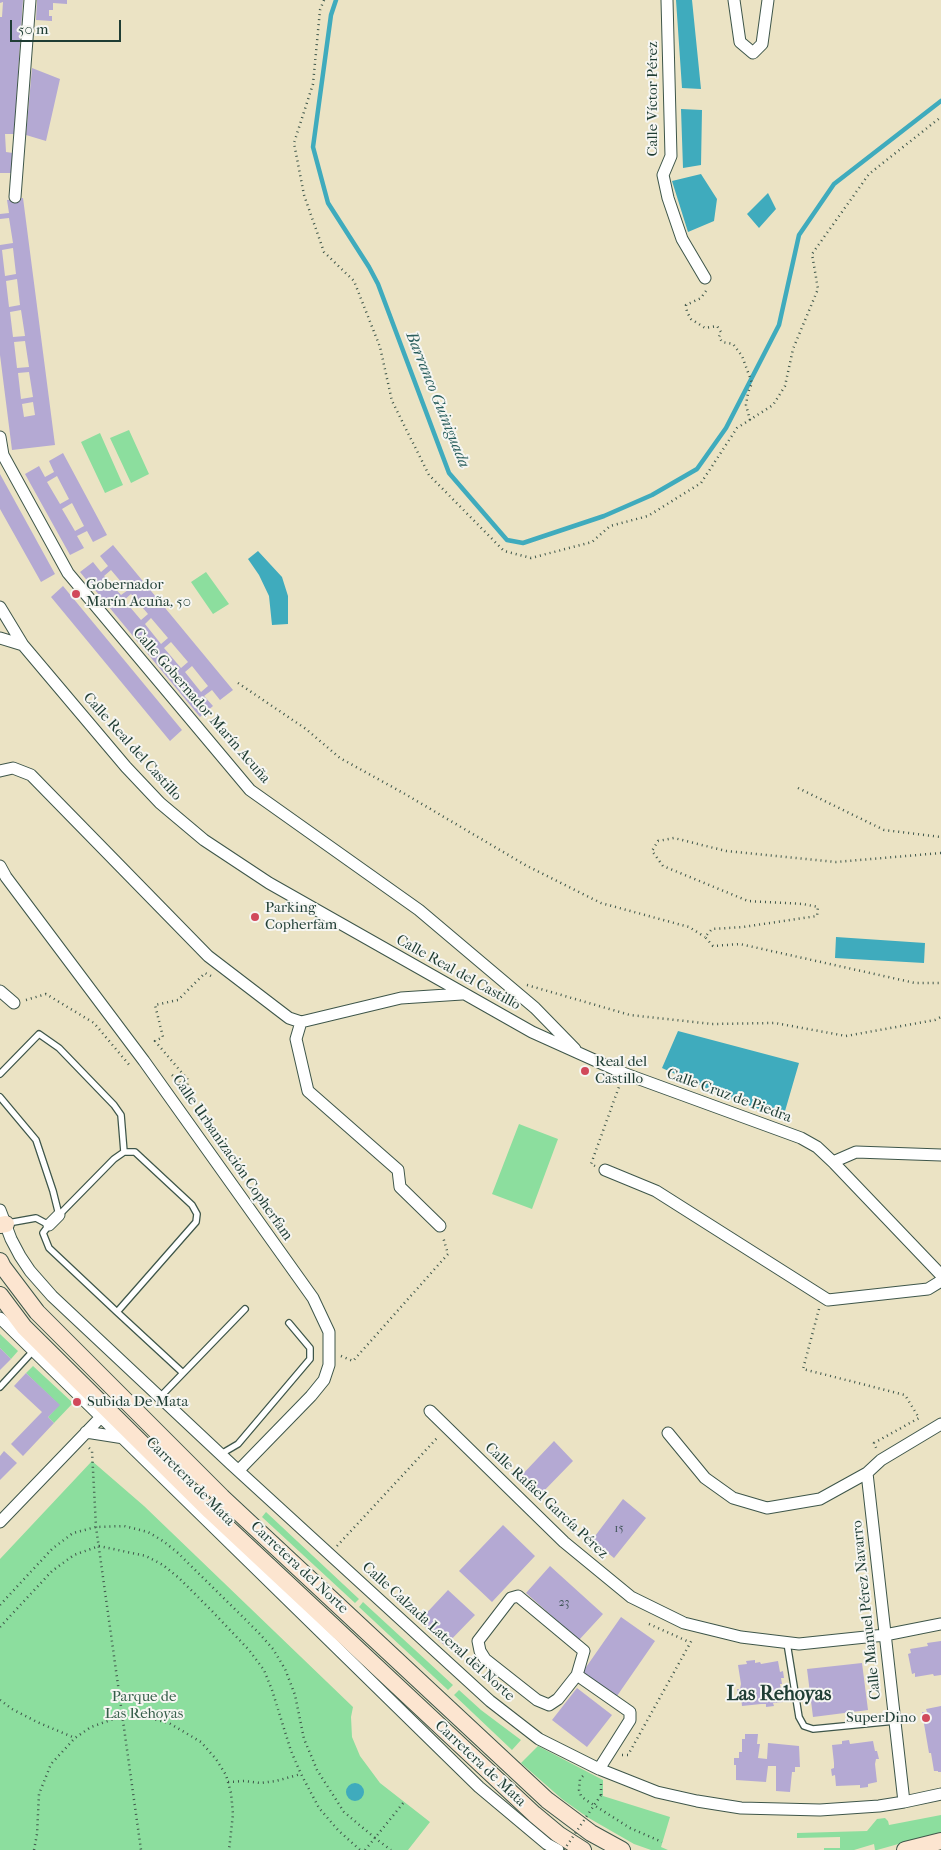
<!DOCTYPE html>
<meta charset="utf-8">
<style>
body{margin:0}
#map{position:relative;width:941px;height:1850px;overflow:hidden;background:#ebe3c4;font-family:"IM FELL French Canon",serif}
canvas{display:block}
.scale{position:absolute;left:10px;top:20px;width:111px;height:22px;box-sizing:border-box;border:2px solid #1f3d34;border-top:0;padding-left:6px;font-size:15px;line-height:18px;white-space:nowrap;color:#1f3d34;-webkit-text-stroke:4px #f6f6f2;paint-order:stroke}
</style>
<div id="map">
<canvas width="941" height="1850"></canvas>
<div class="scale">50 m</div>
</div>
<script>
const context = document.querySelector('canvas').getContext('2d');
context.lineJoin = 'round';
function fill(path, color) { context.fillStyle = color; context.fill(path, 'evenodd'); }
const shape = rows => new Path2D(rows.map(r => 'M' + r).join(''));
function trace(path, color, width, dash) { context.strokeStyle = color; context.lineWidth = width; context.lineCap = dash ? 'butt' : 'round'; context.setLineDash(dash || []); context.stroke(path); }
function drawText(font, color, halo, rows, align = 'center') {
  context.font = font + ' "IM FELL French Canon",serif'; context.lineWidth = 4; context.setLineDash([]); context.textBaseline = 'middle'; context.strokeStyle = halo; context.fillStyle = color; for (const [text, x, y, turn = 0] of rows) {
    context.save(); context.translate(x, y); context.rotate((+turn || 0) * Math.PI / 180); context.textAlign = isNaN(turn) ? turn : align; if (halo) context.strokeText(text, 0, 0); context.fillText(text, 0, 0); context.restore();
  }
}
fill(shape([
 [129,430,149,474,131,483,110,438],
 [100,433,123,485,105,493,81,442],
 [206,572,229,604,213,614,191,582],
 [519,1124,558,1139,532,1209,492,1194],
 [0,1334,18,1351,11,1359,0,1348],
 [33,1366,73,1403,54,1423,48,1417,59,1405,26,1373],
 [92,1461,144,1506,353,1707,351,1717,352,1737,360,1756,380,1783,430,1822,408,1850,0,1850,0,1559],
 [266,1512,359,1599,355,1603,262,1517],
 [363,1602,453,1685,448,1690,359,1607],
 [459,1690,481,1710,521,1740,512,1750,454,1695],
 [538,1746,603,1780,603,1796,670,1817,661,1847,668,1850,651,1850,634,1844,587,1817,562,1799,521,1763],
 [941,1815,941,1832,877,1850,875,1850,874,1844,854,1850,824,1850,824,1848,840,1848,840,1837,797,1838,797,1833,867,1831,877,1819,885,1818,888,1821,889,1825]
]), '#8cde9e');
fill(shape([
 [676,0,692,0,701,89,682,88],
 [681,109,702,110,701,165,683,168],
 [701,174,717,199,714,221,688,232,672,181],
 [768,193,776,209,759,228,747,214],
 [258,551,282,577,288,596,288,624,272,625,269,596,259,575,248,559],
 [836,937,925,943,924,963,835,958],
 [678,1031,799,1063,783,1118,728,1098,662,1068],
 '346 1792a9 9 0 1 1 18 0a9 9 0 1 1-18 0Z'
]), '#3fabbd');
trace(shape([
 [336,0,331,15,313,147,328,203,369,267,378,284,449,473,507,540,523,543,604,516,652,495,697,469,726,428,779,325,799,235,834,184,941,101]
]), '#3fabbd', 4.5);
fill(shape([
 [0,0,23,0,14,134,5,134,6,152,13,153,11,173,0,173,0,17,2,17,3,2,0,3],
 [37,0,67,0,67,4,53,3,53,10,49,10,49,16,52,16,52,21,36,20],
 [32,68,60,79,46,141,26,135],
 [23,198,55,445,12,450,0,355,0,245,13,243,9,218,0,219,0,214,9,213,7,200],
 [13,248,16,274,5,276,2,250],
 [17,279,20,305,9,307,6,281],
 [21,310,25,336,13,337,10,312],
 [25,341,29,367,17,368,14,342],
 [29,372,33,397,21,399,18,373],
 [33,402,35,415,24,417,22,404],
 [63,453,107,535,93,542,87,531,77,536,84,548,70,555,25,474,39,466,45,477,54,472,49,461],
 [57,476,69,499,60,504,47,482],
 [72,503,84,526,75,531,62,509],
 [0,474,55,574,41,582,0,509],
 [113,545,233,690,220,700,212,690,204,696,213,706,200,717,80,572,93,562,101,572,108,566,100,556],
 [111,570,128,590,121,595,104,576],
 [131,594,148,614,141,620,124,600],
 [151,618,168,638,161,644,145,624],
 [171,642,188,662,181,668,164,648],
 [192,666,208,686,201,692,185,672],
 [63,586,182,730,170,741,51,597],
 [0,1348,11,1359,0,1370],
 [26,1373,60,1405,48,1417,54,1423,23,1456,11,1444,42,1412,14,1386],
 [554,1441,573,1461,539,1496,520,1477],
 [4,1451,17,1463,0,1480,0,1456],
 [623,1499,646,1518,614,1558,592,1540],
 [503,1525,535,1556,492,1602,459,1571],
 [550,1566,603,1614,579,1640,526,1593],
 [448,1590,475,1615,445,1646,419,1621],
 [621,1617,655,1641,617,1696,582,1673],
 [941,1641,941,1675,934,1676,933,1674,915,1677,915,1673,912,1674,908,1654,911,1653,910,1649,928,1646,927,1643],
 [755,1660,755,1663,760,1662,761,1664,778,1661,780,1672,783,1671,784,1678,781,1678,782,1684,780,1684,783,1702,773,1703,774,1706,766,1707,766,1704,761,1704,742,1706,741,1696,739,1696,737,1689,740,1689,741,1684,738,1665,747,1664,746,1661],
 [862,1663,868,1710,813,1717,807,1669],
 [577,1688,612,1715,587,1747,552,1720],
 [941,1706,941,1772,938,1772,938,1771,934,1771,931,1753,929,1753,922,1712,927,1712,926,1709],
 [745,1734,758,1734,757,1744,760,1744,758,1758,767,1759,768,1743,799,1746,800,1767,795,1767,795,1772,792,1772,790,1792,776,1791,776,1766,768,1766,766,1782,736,1780,736,1765,734,1765,734,1758,739,1758,739,1752,742,1752,742,1739,745,1739],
 [849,1740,850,1744,873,1741,875,1751,877,1751,879,1759,876,1759,875,1764,877,1782,868,1784,868,1787,860,1788,860,1785,836,1786,835,1775,832,1776,831,1769,834,1768,834,1763,832,1745,842,1744,842,1741]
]), '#b4a9d3');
const lane = shape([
 [0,1074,39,1034,59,1048,114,1105,121,1115,124,1152],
 [0,1097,36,1140,53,1191,59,1215],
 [8,1223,36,1218,49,1225,43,1233,49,1248,117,1312,196,1222,197,1214,192,1205,135,1152,124,1152,114,1159,59,1215],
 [117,1312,183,1373],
 [0,1387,34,1350],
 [160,1397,245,1309],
 [221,1454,238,1444,310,1359,310,1348,289,1323],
 [787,1643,799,1717,804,1726,813,1729,895,1721]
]);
const street = shape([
 [667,0,671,156,663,175,668,198,682,239,705,278],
 [734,0,740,42,753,53,762,44,768,0],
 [15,197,30,0],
 [0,437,3,455,68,573,250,790,419,910,535,1008,575,1049],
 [0,607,23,645,126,767,160,803,204,840,269,883,532,1032,623,1073,801,1138,817,1147,833,1162,941,1275],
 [0,638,23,645],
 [0,771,13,768,31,775,208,956,289,1018,301,1022,401,998,462,994],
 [0,866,6,877,144,1061,313,1298,329,1332,329,1365,324,1380,311,1396,239,1470],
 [0,991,14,1003],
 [301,1022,296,1039,308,1091,398,1170,400,1187,440,1226],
 [833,1162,856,1152,941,1155],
 [605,1170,656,1191,828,1300,928,1289,941,1281],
 [0,1210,11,1239,20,1256,30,1271,52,1296,231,1464,490,1701,539,1739,599,1769,657,1792,697,1801,741,1808,820,1810,879,1806,904,1802,941,1794],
 [49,1225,59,1215],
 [0,1318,479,1787,547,1844,558,1850],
 [430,1411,564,1542,631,1597,684,1623,741,1637,799,1644,885,1635,941,1624],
 [86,1432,124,1438],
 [668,1433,705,1478,733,1498,767,1508,820,1499,867,1473,881,1460,941,1424],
 [867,1473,904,1802],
 [0,1522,101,1417],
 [577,1675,584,1651,518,1596,511,1598,478,1641,480,1651,485,1659,537,1700,549,1705,558,1699,577,1675,630,1712,630,1720,599,1769]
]);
const secondary = shape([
 [0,1225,6,1224],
 [0,1261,3,1267,37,1312,222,1497,547,1800,591,1833,622,1850],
 [0,1295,24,1327,210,1511,534,1814,558,1834,583,1850],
 [905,1850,941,1841]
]);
trace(lane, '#3e564a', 8);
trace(street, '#3e564a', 13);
trace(secondary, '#3e564a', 18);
trace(shape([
 [324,0,320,10,313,84,294,143,304,195,324,252,354,281,380,347,392,401,429,475,504,551,531,558,592,542,610,526,648,516,701,483,737,428,773,405,785,386,793,349,818,289,812,254,869,174,941,117],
 [706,291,701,298,686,305,687,312,691,319,705,328,717,326,721,332,719,337,722,342,733,344,742,356,752,383,748,393,746,405,750,420],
 [238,683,306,729,340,758,405,794,527,866,601,903,689,927,705,937],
 [798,788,884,830,941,837],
 [941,853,836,862,726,851,674,838,658,841,652,851,663,866,748,901,803,904,818,907,817,916,743,927,712,929,705,937,713,946,740,944,915,983,941,983],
 [527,985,630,1015,712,1024,775,1023,846,1036,935,1020,941,1017],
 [26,1000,46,994,94,1023,131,1067],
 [172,1075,187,1089,188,1080,155,1041,163,1037,155,1005,178,1000,205,973,211,976],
 [595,1166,591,1164,620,1084],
 [819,1309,803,1369,905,1395,919,1418,874,1443,877,1450],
 [341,1356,353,1361,448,1254,443,1237],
 [89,1448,92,1451,96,1527,141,1850],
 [337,1546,438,1437],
 [0,1605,52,1549,73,1533,96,1527,124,1526,148,1532,163,1541,178,1553,258,1632,273,1649,285,1669,295,1695,304,1739,310,1753,317,1770,344,1812,375,1838,404,1802],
 [649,1624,687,1641],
 [0,1627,52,1571,74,1555,99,1546,146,1556,163,1565,179,1578,210,1609,249,1650,264,1670,272,1690,291,1751,301,1774,319,1808,338,1830,360,1850],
 [0,1700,12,1709,37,1722,75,1738],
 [622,1755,628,1755,693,1638],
 [583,1776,580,1779,579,1790,581,1796,586,1800,630,1828,662,1842],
 [228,1782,245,1781,260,1783,276,1781,301,1774],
 [601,1795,601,1784],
 [34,1850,37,1834,39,1794,51,1764,75,1738,91,1727,122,1716,149,1718,169,1723,201,1742,216,1759,226,1775,231,1793,233,1814,229,1850],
 [365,1850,375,1838,391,1850]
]), '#3e564a', 2.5, [1, 4]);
trace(lane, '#fff', 5.5);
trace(street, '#fff', 11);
trace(secondary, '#fce5d0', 16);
trace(shape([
 [564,1850,601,1795]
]), '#3e564a', 2.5, [1, 4]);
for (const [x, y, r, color] of [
 [76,594,5,"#d1495b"],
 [255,917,5,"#d1495b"],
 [585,1071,5,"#d1495b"],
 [77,1402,5,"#d1495b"],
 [926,1718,5,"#d1495b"]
]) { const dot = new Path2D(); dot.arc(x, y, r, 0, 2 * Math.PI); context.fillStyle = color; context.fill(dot); trace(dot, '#f6f6f2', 2); }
drawText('12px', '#44585c', null, [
 ["15",619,1529],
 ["23",564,1603]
]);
drawText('15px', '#1f3d34', '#f6f6f2', [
 ["Calle Víctor Pérez",653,99,-90],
 ["Calle Gobernador Marín Acuña",201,706,49],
 ["Calle Real del Castillo",132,747,48],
 ["Calle Real del Castillo",458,973,29],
 ["Calle Cruz de Piedra",729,1096,20],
 ["Calle Urbanización Copherfam",232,1158,55],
 ["Carretera de Mata",190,1482,45],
 ["Calle Rafael García Pérez",546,1501,43],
 ["Carretera del Norte",299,1568,43],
 ["Calle Manuel Pérez Navarro",867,1610,-96],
 ["Calle Calzada Lateral del Norte",438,1632,42],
 ["Carretera de Mata",480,1764,43]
]);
drawText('15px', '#1f3d34', '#f6f6f2', [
 ["Gobernador",86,585],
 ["Marín Acuña, 50",86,602],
 ["Parking",265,908],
 ["Copherfam",265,925],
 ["Real del",595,1062],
 ["Castillo",595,1079],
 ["Subida De Mata",87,1402],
 ["SuperDino",916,1718,"right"]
], 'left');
drawText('15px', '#355d49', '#f6f6f2', [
 ["Parque de",144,1697],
 ["Las Rehoyas",144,1714]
]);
drawText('italic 16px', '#295e5d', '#f6f6f2', [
 ["Barranco Guiniguada",437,400,68]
]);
drawText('bold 20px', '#1f3d34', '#f6f6f2', [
 ["Las Rehoyas",779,1695]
]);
</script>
